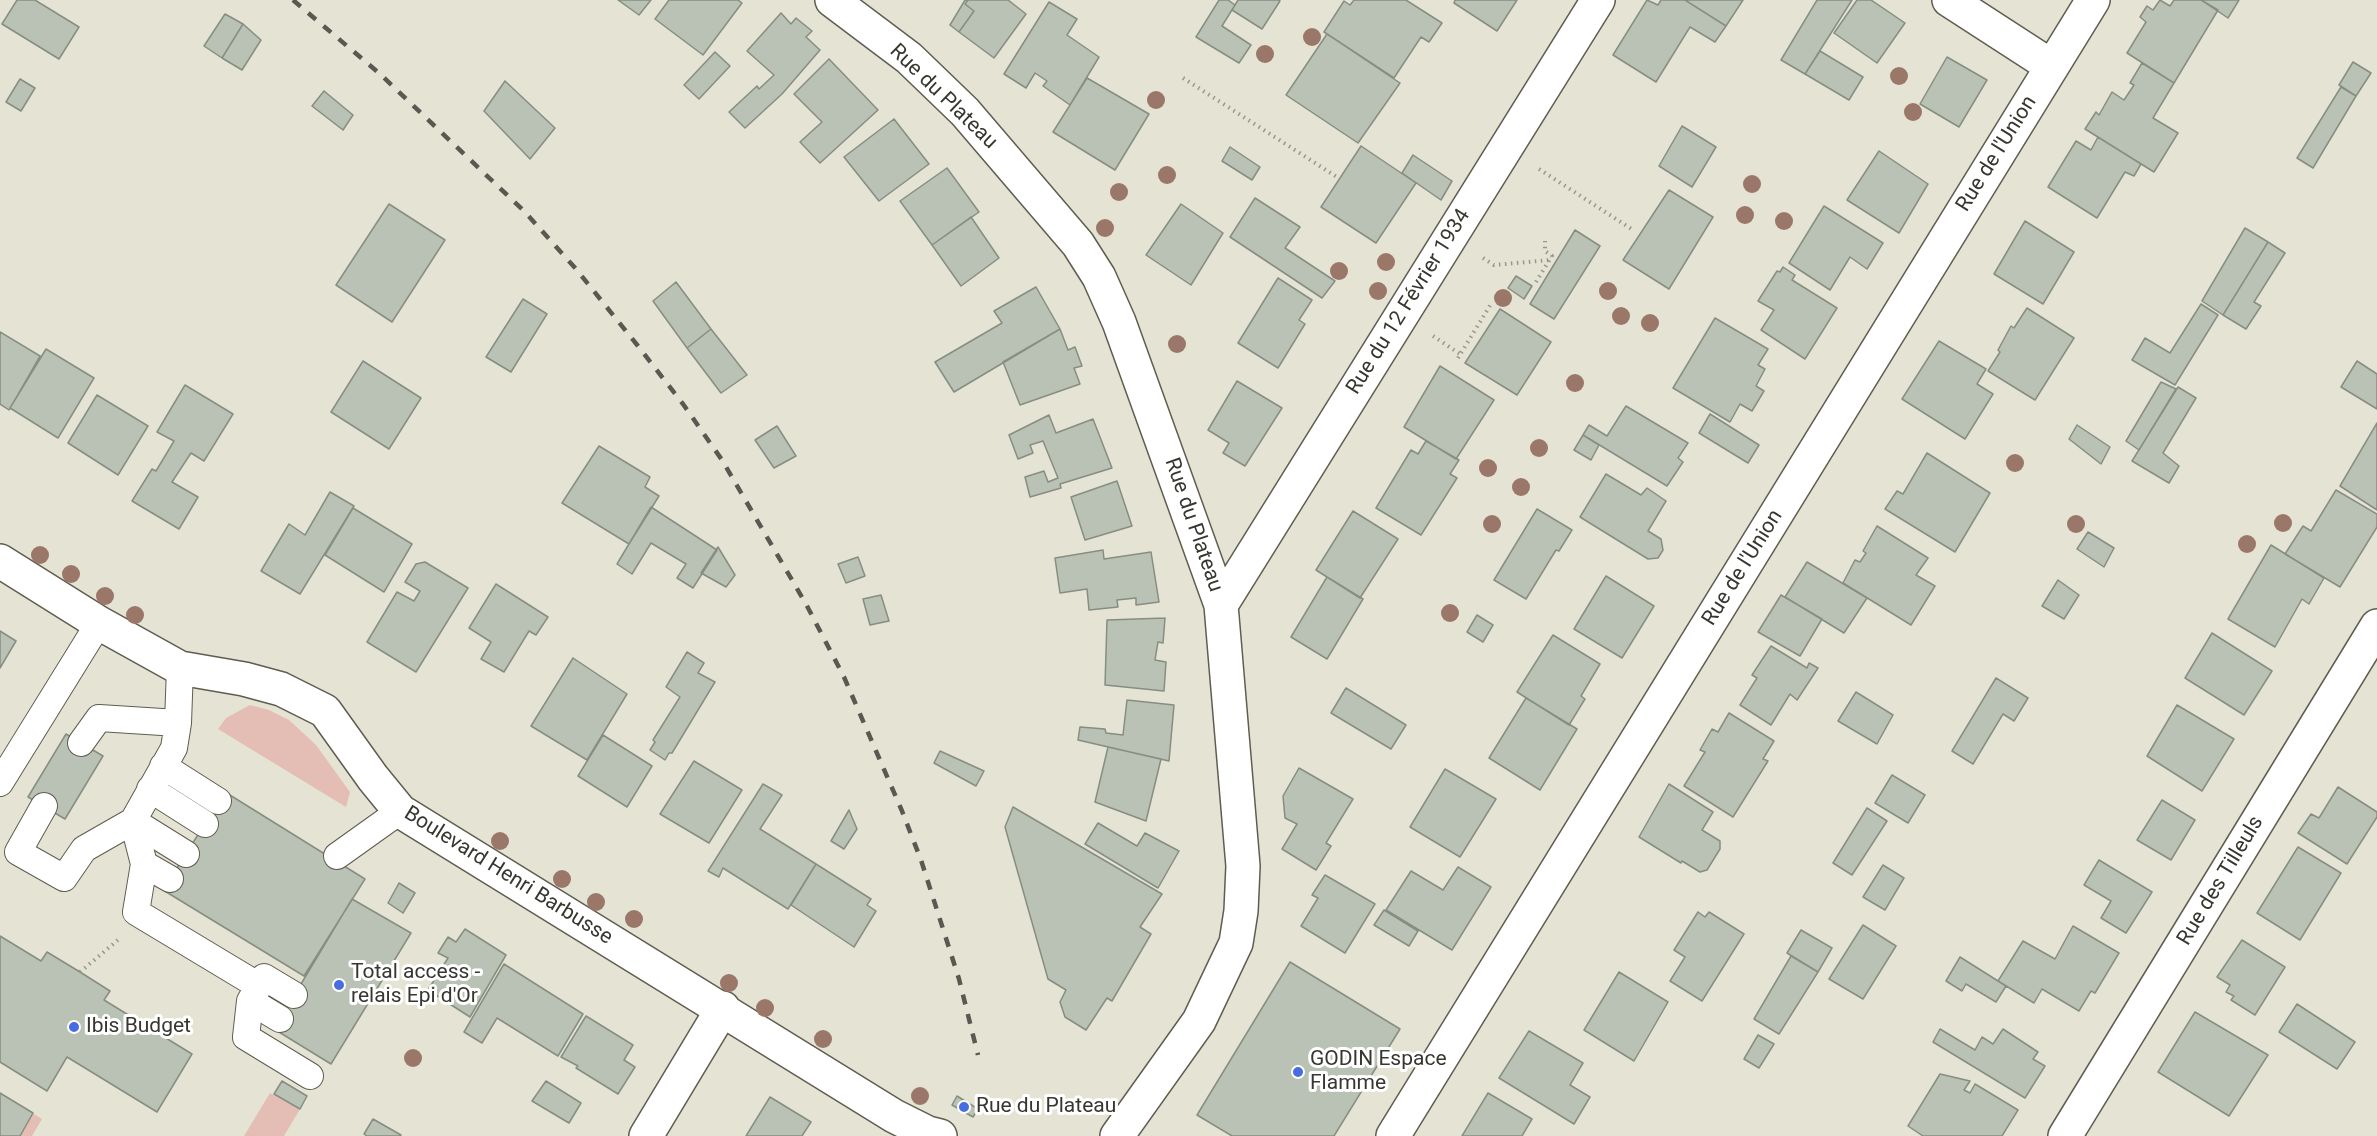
<!DOCTYPE html>
<meta charset="utf-8">
<style>
body{margin:0}
canvas{display:block;background:#e5e3d3}
</style>
<canvas width="2377" height="1136"></canvas>
<script>
const context = document.querySelector('canvas').getContext('2d');
context.lineJoin = 'round';
function fill(path, color) { context.fillStyle = color; context.fill(path, 'evenodd'); }
const shape = rows => new Path2D(rows.map(r => 'M' + r).join(''));
function trace(path, color, width, dash) { context.strokeStyle = color; context.lineWidth = width; context.lineCap = dash ? 'butt' : 'round'; context.setLineDash(dash || []); context.stroke(path); }
function drawText(font, color, halo, rows, align = 'center') {
  context.font = font + ' Roboto,sans-serif'; context.lineWidth = 6; context.setLineDash([]); context.textBaseline = 'middle'; context.strokeStyle = halo; context.fillStyle = color; for (const [text, x, y, turn = 0] of rows) {
    context.save(); context.translate(x, y); context.rotate((+turn || 0) * Math.PI / 180); context.textAlign = isNaN(turn) ? turn : align; if (halo) context.strokeText(text, 0, 0); context.fillText(text, 0, 0); context.restore();
  }
}
fill(shape([
 [250,705,269,710,289,720,316,745,350,792,346,807,218,729,226,718],
 [0,1093,42,1119,32,1136,0,1136],
 [270,1093,300,1109,284,1136,244,1136]
]), '#e4beb4');
const building = shape([
 [17,0,35,0,79,27,59,59,2,24,17,0],
 [618,0,651,0,639,15,618,0],
 [669,0,738,0,742,3,703,55,655,19,669,0],
 [965,0,968,0,965,4,974,11,959,32,950,25,965,0],
 [968,0,1008,0,1026,14,994,58,959,32,974,11,965,4,968,0],
 [1219,0,1228,0,1235,5,1222,26,1251,45,1239,63,1196,37,1219,0],
 [1238,0,1278,0,1280,1,1262,29,1232,10,1238,0],
 [1354,0,1406,0,1442,23,1429,42,1421,37,1394,78,1324,32,1344,1,1350,5,1354,0],
 [1455,0,1517,0,1497,31,1454,3,1455,0],
 [1647,0,1658,5,1661,0,1685,0,1726,26,1715,42,1690,27,1656,82,1613,55,1647,0],
 [1685,0,1743,0,1726,26,1685,0],
 [1817,0,1852,0,1805,74,1781,60,1817,0],
 [1857,0,1871,0,1905,23,1877,63,1834,33,1857,0],
 [2160,0,2170,6,2174,0,2201,0,2218,10,2174,83,2127,53,2146,22,2140,17,2147,6,2153,10,2160,0],
 [2201,0,2239,0,2228,18,2201,0],
 [1049,2,1077,19,1067,35,1099,57,1070,105,1043,86,1047,81,1035,73,1026,88,1004,74,1049,2],
 [781,13,791,24,796,18,812,31,806,37,820,50,782,94,745,128,729,112,757,86,759,89,774,75,747,51,781,13],
 [225,14,243,24,222,58,204,46,225,14],
 [243,24,261,40,242,70,222,58,243,24],
 [1327,34,1400,83,1358,143,1286,95,1327,34],
 [1820,51,1863,77,1849,100,1805,74,1820,51],
 [715,52,730,66,699,99,684,85,715,52],
 [1947,57,1987,80,1959,127,1920,104,1947,57],
 [829,59,878,110,820,163,800,142,822,122,794,94,829,59],
 [2353,62,2371,73,2356,96,2339,85,2353,62],
 [2142,63,2174,83,2153,118,2178,133,2154,172,2085,129,2096,112,2099,115,2112,92,2124,100,2134,85,2130,83,2142,63],
 [1087,78,1149,114,1115,170,1053,132,1087,78],
 [20,79,35,88,21,111,6,102,20,79],
 [505,81,555,128,530,159,484,111,505,81],
 [2341,87,2356,96,2313,168,2297,158,2341,87],
 [324,91,353,115,343,130,312,106,324,91],
 [894,119,929,164,879,201,844,157,894,119],
 [1682,126,1716,147,1692,187,1659,166,1682,126],
 [2098,137,2141,164,2134,176,2125,172,2097,218,2048,187,2076,141,2091,150,2098,137],
 [1361,146,1416,183,1376,243,1321,207,1361,146],
 [1230,147,1260,167,1252,180,1222,161,1230,147],
 [1879,151,1928,184,1899,233,1847,200,1879,151],
 [1413,155,1452,181,1441,200,1402,173,1413,155],
 [947,168,979,212,932,245,900,201,947,168],
 [1669,190,1713,217,1669,289,1623,260,1669,190],
 [1255,198,1300,227,1285,248,1335,281,1322,298,1230,237,1255,198],
 [389,204,445,240,392,322,336,285,389,204],
 [1181,204,1223,233,1191,285,1146,255,1181,204],
 [1824,206,1883,243,1867,269,1850,257,1830,290,1789,263,1824,206],
 [971,217,999,258,961,286,932,245,971,217],
 [2025,221,2074,252,2043,304,1994,274,2025,221],
 [2245,228,2268,242,2223,315,2202,301,2245,228],
 [1575,230,1600,246,1554,319,1530,304,1575,230],
 [2268,242,2285,253,2254,302,2261,306,2246,329,2223,315,2268,242],
 [1783,267,1795,275,1792,280,1837,308,1805,359,1761,330,1774,310,1758,301,1777,271,1780,272,1783,267],
 [1516,276,1532,286,1524,299,1508,288,1516,276],
 [1278,278,1312,300,1299,320,1305,324,1278,368,1238,343,1278,278],
 [676,282,711,329,687,348,653,301,676,282],
 [1036,287,1060,329,954,392,935,362,1002,323,994,311,1036,287],
 [523,299,547,314,511,372,486,357,523,299],
 [2201,304,2218,315,2175,385,2132,360,2145,338,2170,353,2201,304],
 [2027,308,2074,338,2035,400,1988,371,2000,352,1998,350,2011,326,2014,328,2027,308],
 [1500,309,1551,342,1517,395,1465,363,1500,309],
 [1715,318,1768,349,1758,365,1765,369,1756,386,1764,391,1752,411,1740,404,1730,422,1673,388,1715,318],
 [711,329,747,375,721,393,687,348,711,329],
 [1060,329,1068,350,1075,347,1082,366,1074,368,1080,384,1020,405,1003,362,1060,329],
 [0,332,40,356,9,410,0,404,0,332],
 [1939,341,1986,369,1977,384,1993,394,1965,439,1902,399,1939,341],
 [46,349,94,378,58,438,10,408,46,349],
 [363,361,421,398,389,449,331,412,363,361],
 [2357,361,2377,374,2377,409,2341,387,2357,361],
 [1440,366,1494,400,1456,459,1404,427,1440,366],
 [1237,381,1282,408,1245,466,1223,453,1229,443,1208,430,1237,381],
 [2161,382,2176,389,2139,450,2126,441,2161,382],
 [185,385,233,414,204,461,191,453,172,482,198,497,179,529,132,501,152,469,156,471,174,441,157,432,185,385],
 [2178,387,2196,398,2163,453,2179,466,2169,483,2132,461,2178,387],
 [97,395,148,426,118,475,68,443,97,395],
 [1626,406,1688,443,1678,458,1683,462,1667,486,1583,435,1589,425,1607,436,1626,406],
 [1710,414,1759,445,1748,463,1699,433,1710,414],
 [1049,415,1056,433,1093,419,1112,468,1060,484,1061,488,1030,497,1025,477,1044,471,1048,482,1058,478,1043,441,1030,445,1033,453,1018,459,1009,435,1049,415],
 [2377,423,2377,510,2340,486,2377,423],
 [2077,425,2110,447,2101,464,2069,439,2077,425],
 [777,426,796,456,774,468,755,440,777,426],
 [1583,435,1599,445,1591,460,1574,450,1583,435],
 [1426,441,1459,460,1450,474,1457,478,1421,535,1376,508,1411,450,1418,454,1426,441],
 [599,446,650,477,645,487,659,496,629,544,562,503,599,446],
 [1927,453,1990,493,1955,552,1885,509,1897,491,1903,494,1927,453],
 [1606,474,1641,495,1647,488,1666,501,1648,531,1661,539,1663,550,1658,558,1648,559,1580,517,1606,474],
 [1117,481,1132,526,1085,540,1071,497,1117,481],
 [2336,490,2377,514,2377,527,2340,587,2285,554,2303,526,2311,531,2336,490],
 [330,492,354,506,300,594,261,571,289,524,305,535,330,492],
 [651,507,717,550,693,588,677,578,686,564,651,543,632,574,617,564,651,507],
 [353,508,412,544,384,592,325,555,353,508],
 [1537,509,1572,530,1559,551,1556,550,1526,599,1494,580,1537,509],
 [1353,511,1398,539,1360,598,1316,570,1353,511],
 [1877,526,1928,558,1916,575,1935,586,1911,625,1843,583,1855,560,1860,562,1866,553,1863,551,1877,526],
 [2088,532,2114,548,2104,567,2077,549,2088,532],
 [2271,545,2324,578,2309,604,2302,599,2275,647,2228,619,2271,545],
 [718,547,735,575,726,587,701,573,718,547],
 [1103,550,1104,559,1151,552,1159,602,1136,605,1136,598,1117,600,1118,607,1089,610,1087,589,1060,593,1055,558,1103,550],
 [858,557,865,576,846,583,838,564,858,557],
 [425,562,468,588,416,672,367,642,397,592,414,601,420,591,405,582,416,564,425,562],
 [1807,562,1867,598,1844,633,1785,597,1807,562],
 [1606,576,1654,606,1622,658,1574,629,1606,576],
 [1327,577,1363,599,1327,659,1291,637,1327,577],
 [2058,580,2079,595,2064,619,2042,606,2058,580],
 [496,584,548,617,536,635,529,631,504,672,481,659,491,642,469,628,496,584],
 [881,595,889,621,870,625,863,599,881,595],
 [1781,595,1822,619,1800,656,1758,632,1781,595],
 [1477,615,1493,625,1483,642,1467,632,1477,615],
 [1165,618,1163,643,1158,642,1155,660,1166,662,1164,691,1105,685,1107,620,1165,618],
 [0,631,16,641,0,668,0,631],
 [2212,633,2272,671,2244,715,2185,678,2212,633],
 [1553,635,1600,664,1581,696,1585,699,1569,725,1517,692,1553,635],
 [1771,646,1807,668,1809,663,1818,668,1797,700,1790,694,1771,725,1740,705,1757,678,1752,675,1771,646],
 [687,652,704,663,698,673,715,682,672,753,669,753,665,760,650,750,655,742,653,740,680,697,666,687,687,652],
 [573,658,627,694,587,760,531,726,573,658],
 [1996,678,2028,698,2014,721,2003,714,1973,764,1952,751,1996,678],
 [1346,688,1406,725,1391,749,1331,713,1346,688],
 [1856,692,1893,715,1877,744,1838,721,1856,692],
 [1526,698,1577,729,1540,790,1489,758,1526,698],
 [1127,700,1174,705,1169,761,1078,740,1080,727,1105,729,1106,733,1123,735,1127,700],
 [2177,705,2234,739,2202,791,2147,756,2177,705],
 [1729,713,1774,741,1763,759,1768,761,1733,817,1684,786,1705,752,1700,750,1712,729,1718,732,1729,713],
 [66,734,103,756,65,819,28,797,66,734],
 [603,735,652,766,627,807,578,776,603,735],
 [1108,747,1161,759,1146,821,1095,802,1108,747],
 [940,751,984,771,976,786,934,763,940,751],
 [694,761,742,790,709,843,660,814,694,761],
 [1299,768,1353,799,1326,843,1331,846,1316,870,1282,849,1297,824,1285,818,1283,796,1299,768],
 [1445,769,1496,799,1460,857,1410,827,1445,769],
 [1892,775,1925,795,1908,823,1875,803,1892,775],
 [763,784,782,795,760,829,816,864,788,909,723,868,719,877,708,871,763,784],
 [1669,784,1713,812,1702,830,1720,841,1720,849,1707,870,1700,872,1682,861,1681,863,1639,837,1669,784],
 [2338,787,2377,812,2377,817,2347,864,2298,833,2311,814,2319,818,2338,787],
 [225,792,365,879,304,976,163,890,225,792],
 [2162,800,2195,820,2171,860,2137,840,2162,800],
 [1013,807,1162,894,1140,927,1151,934,1112,1001,1107,998,1086,1030,1065,1017,1060,1002,1066,990,1048,979,1005,827,1013,807],
 [1867,808,1887,821,1852,875,1833,863,1867,808],
 [849,810,857,829,844,849,831,841,849,810],
 [1098,823,1137,846,1145,833,1179,851,1158,888,1085,844,1098,823],
 [2298,847,2341,873,2300,940,2257,913,2298,847],
 [2099,860,2152,892,2126,933,2101,918,2111,901,2084,885,2099,860],
 [816,864,871,899,867,905,876,911,854,947,791,905,816,864],
 [1883,865,1904,878,1885,910,1863,897,1883,865],
 [1458,867,1491,887,1452,950,1386,910,1411,871,1443,890,1458,867],
 [1325,875,1375,904,1345,953,1301,926,1318,898,1312,895,1325,875],
 [399,883,415,893,403,913,388,903,399,883],
 [352,899,411,933,331,1064,274,1029,352,899],
 [1384,910,1418,931,1409,946,1374,925,1384,910],
 [1698,912,1705,917,1709,912,1744,934,1702,1001,1670,981,1685,957,1674,950,1698,912],
 [1863,925,1896,946,1863,999,1829,979,1863,925],
 [2073,926,2119,953,2095,993,2091,991,2079,1011,2042,989,2034,1003,1998,981,2023,941,2055,959,2073,926],
 [465,929,506,955,470,1017,428,990,448,958,438,953,448,937,456,942,465,929],
 [1801,930,1832,948,1818,972,1787,953,1801,930],
 [0,936,41,961,47,952,80,972,110,991,104,1000,192,1054,157,1112,67,1057,47,1091,0,1062,0,936],
 [2242,940,2285,967,2255,1015,2231,1000,2234,996,2226,992,2230,985,2217,977,2242,940],
 [1791,956,1818,972,1779,1034,1754,1019,1791,956],
 [1960,957,2006,986,1996,1002,1966,984,1962,991,1946,981,1960,957],
 [1290,962,1400,1029,1334,1136,1232,1136,1197,1115,1290,962],
 [504,964,583,1014,558,1056,497,1018,482,1043,464,1032,504,964],
 [1619,972,1668,1002,1634,1061,1584,1030,1619,972],
 [2297,1004,2355,1042,2337,1069,2279,1032,2297,1004],
 [2195,1012,2268,1055,2229,1116,2158,1072,2195,1012],
 [586,1016,633,1045,624,1060,635,1067,618,1094,576,1068,578,1066,561,1057,586,1016],
 [1940,1029,1975,1050,1982,1037,1993,1044,2003,1029,2038,1052,2033,1059,2045,1066,2025,1098,1933,1042,1940,1029],
 [1529,1031,1583,1063,1570,1085,1590,1097,1574,1124,1499,1078,1529,1031],
 [1758,1035,1774,1044,1759,1068,1744,1059,1758,1035],
 [1940,1074,1970,1081,1964,1090,1970,1093,1975,1084,2018,1110,2002,1136,1923,1136,1908,1126,1940,1074],
 [282,1081,307,1096,300,1109,274,1094,282,1081],
 [546,1081,581,1103,569,1123,532,1101,546,1081],
 [0,1093,33,1113,20,1136,0,1136,0,1093],
 [1488,1093,1532,1119,1522,1136,1462,1136,1488,1093],
 [957,1096,978,1109,973,1117,952,1105,957,1096],
 [770,1097,811,1122,802,1136,746,1136,770,1097],
 [373,1119,401,1135,400,1136,367,1136,364,1134,373,1119]
]);
fill(building, '#b9c2b4');
trace(building, '#868e81', 1.5);
const lane = shape([
 [81,743,99,718,178,723],
 [163,766,218,801],
 [0,783,99,623],
 [150,789,205,824],
 [44,806,18,852,64,878,84,849,133,821,174,748,178,723,180,668],
 [133,821,144,864,136,912,259,986,250,1001,246,1037,310,1076],
 [133,821,186,854],
 [337,856,400,811],
 [144,864,170,879],
 [264,977,294,995],
 [250,1001,280,1019]
]);
const street = shape([
 [832,0,909,58,965,112,1078,244,1099,277,1119,322,1221,605,1243,866,1241,911,1236,943,1199,1021,1117,1136],
 [1949,0,2051,66],
 [1221,605,1598,0],
 [646,1136,723,1008],
 [1393,1136,2093,0],
 [2065,1136,2377,626]
]);
const secondary = shape([
 [0,561,99,623,180,668,244,679,281,689,325,711,373,778,400,811,894,1116,928,1133,940,1136]
]);
trace(lane, '#5f5d4f', 28);
trace(street, '#5f5d4f', 36);
trace(secondary, '#5f5d4f', 36);
trace(shape([
 [1183,78,1340,179],
 [1539,169,1633,230],
 [1483,258,1494,265,1550,260],
 [1536,282,1552,256,1545,251,1545,241],
 [1433,336,1460,354],
 [1458,358,1491,304],
 [80,972,118,940]
]), '#99988c', 4, [1.5, 4.5]);
trace(lane, '#fff', 26);
trace(street, '#fff', 33);
trace(secondary, '#fff', 33);
trace(shape([
 [293,0,380,74,525,212,576,269,638,346,683,404,722,460,806,604,844,677,902,811,921,860,959,979,978,1055]
]), '#5a5850', 4.5, [10, 10]);
context.fillStyle = '#9a7768';
for (const [x, y] of [
 [1312,37],
 [1265,54],
 [1899,76],
 [1156,100],
 [1913,112],
 [1167,175],
 [1752,184],
 [1119,192],
 [1745,215],
 [1784,221],
 [1105,228],
 [1386,262],
 [1339,271],
 [1378,291],
 [1608,291],
 [1503,298],
 [1621,316],
 [1650,323],
 [1177,344],
 [1575,383],
 [1539,448],
 [2015,463],
 [1488,468],
 [1521,487],
 [2283,523],
 [1492,524],
 [2076,524],
 [2247,544],
 [40,555],
 [71,574],
 [105,596],
 [1450,613],
 [135,615],
 [500,841],
 [562,879],
 [596,902],
 [634,919],
 [729,983],
 [765,1008],
 [823,1039],
 [413,1058],
 [920,1096]
]) { context.beginPath(); context.arc(x, y, 9, 0, 2 * Math.PI); context.fill(); }
for (const [x, y, r, color] of [
 [339,985,6,"#486de0"],
 [74,1027,6,"#486de0"],
 [1298,1072,6,"#486de0"],
 [964,1107,6,"#486de0"]
]) { const dot = new Path2D(); dot.arc(x, y, r, 0, 2 * Math.PI); context.fillStyle = color; context.fill(dot); trace(dot, '#fff', 2); }
drawText('21px', '#373630', '#fff', [
 ["Rue du Plateau",943,97,44],
 ["Rue de l'Union",1997,154,-58],
 ["Rue du 12 Février 1934",1409,302,-58],
 ["Rue du Plateau",1193,525,71],
 ["Rue de l'Union",1743,568,-58],
 ["Boulevard Henri Barbusse",508,876,32],
 ["Rue des Tilleuls",2221,881,-59]
]);
drawText('21px', '#373630', '#fff', [
 ["Total access -",351,973],
 ["relais Epi d'Or",351,997],
 ["Ibis Budget",86,1027],
 ["GODIN Espace",1310,1060],
 ["Flamme",1310,1084],
 ["Rue du Plateau",976,1107]
], 'left');
</script>
